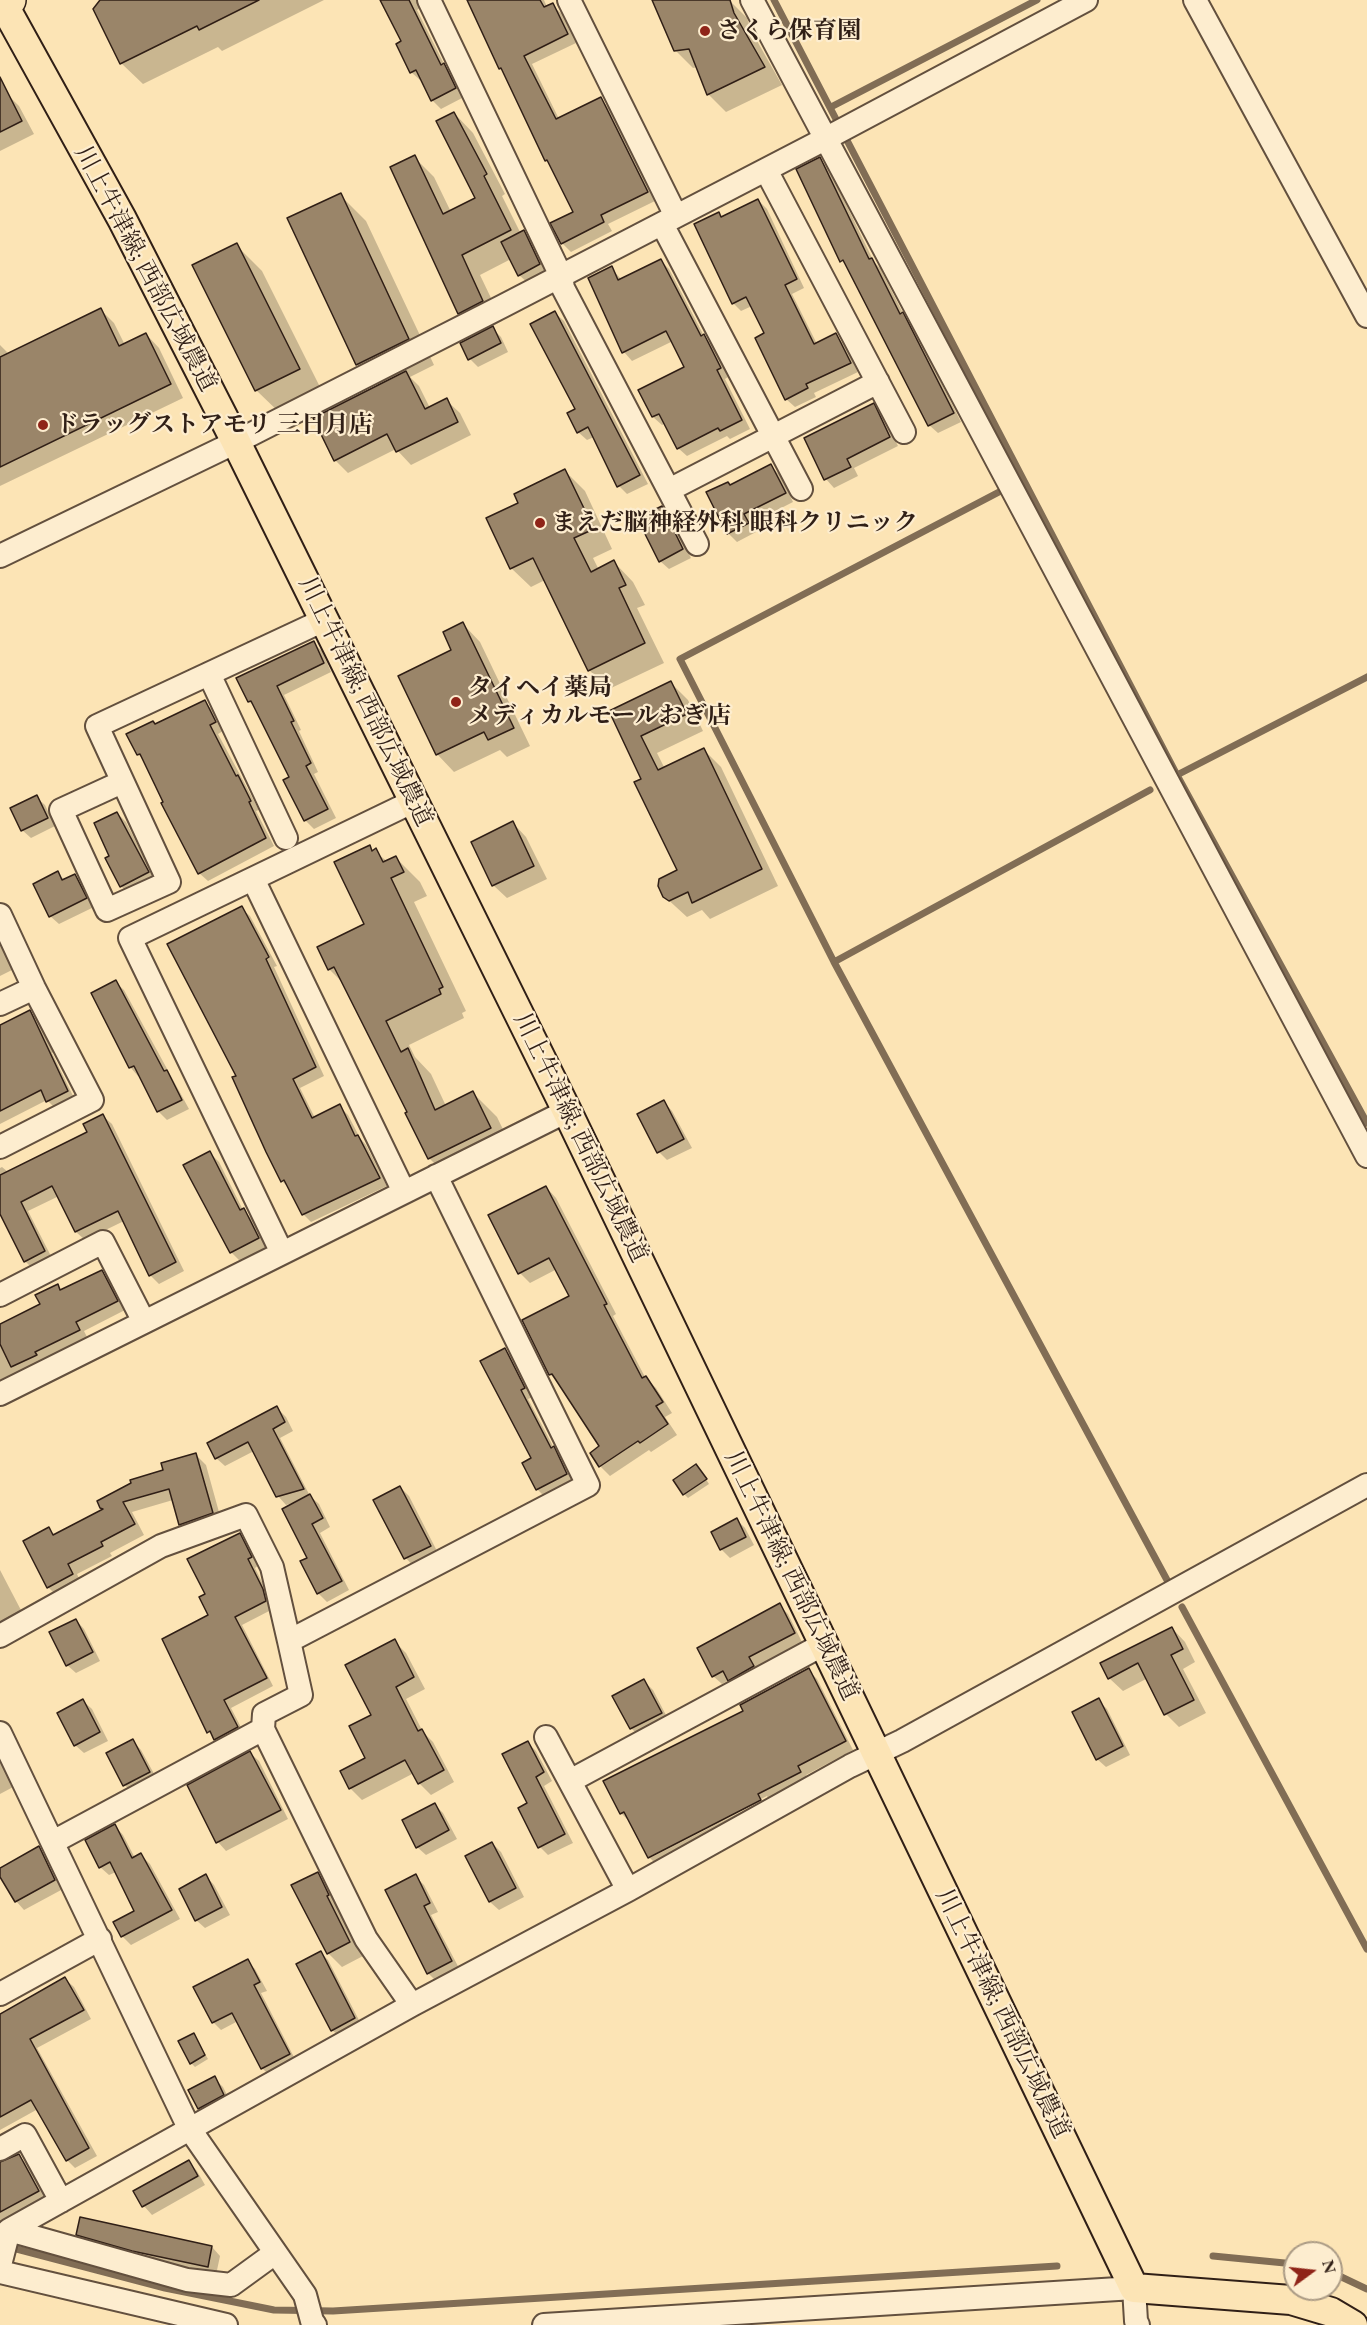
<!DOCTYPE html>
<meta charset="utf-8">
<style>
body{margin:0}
#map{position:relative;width:1367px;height:2325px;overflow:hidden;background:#fce4b5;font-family:"EB Garamond",serif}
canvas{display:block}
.north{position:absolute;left:1283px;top:2241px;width:60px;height:60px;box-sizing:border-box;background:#fdedcf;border:2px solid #ab9b85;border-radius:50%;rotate:75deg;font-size:16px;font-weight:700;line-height:24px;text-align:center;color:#301f16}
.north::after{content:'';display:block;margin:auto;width:21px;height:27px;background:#8f2418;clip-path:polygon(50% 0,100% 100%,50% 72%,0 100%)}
</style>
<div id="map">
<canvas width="1367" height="2325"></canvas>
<div class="north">N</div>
</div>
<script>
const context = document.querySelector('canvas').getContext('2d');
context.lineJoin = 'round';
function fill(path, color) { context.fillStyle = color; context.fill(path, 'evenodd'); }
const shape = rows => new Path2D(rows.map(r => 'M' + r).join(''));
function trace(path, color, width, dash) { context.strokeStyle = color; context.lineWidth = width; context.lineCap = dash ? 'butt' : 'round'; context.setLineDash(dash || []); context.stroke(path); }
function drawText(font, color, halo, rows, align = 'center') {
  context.font = font + ' "EB Garamond","Noto Serif JP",serif'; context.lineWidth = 4.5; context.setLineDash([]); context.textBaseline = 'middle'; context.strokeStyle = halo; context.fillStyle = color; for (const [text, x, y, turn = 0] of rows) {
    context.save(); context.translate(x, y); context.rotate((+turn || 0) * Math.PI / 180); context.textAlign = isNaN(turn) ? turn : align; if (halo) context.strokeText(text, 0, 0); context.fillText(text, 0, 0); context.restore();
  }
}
fill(shape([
 [102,0,324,0,222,51,218,47,143,84,121,63],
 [382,0,419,0,422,7,417,10,445,66,452,73,464,97,441,109,432,100,422,79,420,80,411,72,403,42],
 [468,0,544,0,547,7,552,5,561,13,576,43,532,64,559,119,601,99,609,108,655,201,608,224,612,231,571,252,562,243,575,212],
 [656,0,729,0,747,18,752,32,782,85,726,112,708,94,698,67,693,68,675,50],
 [6,93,19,106,34,134,0,151,0,96],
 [454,113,473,133,505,194,502,196,521,234,524,232,533,241,548,273,528,283,519,275,511,259,480,275,502,321,491,327,501,337,508,352,478,367,470,359,481,334,460,313,414,157,434,177,451,212,477,198],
 [819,159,828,167,874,262,880,268,904,315,911,323,961,422,938,433,929,425,848,267,842,261],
 [340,195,366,221,434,365,410,377,419,386,430,408,446,400,460,413,471,435,411,465,396,449,348,473,335,460,379,386,358,365,289,219],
 [758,200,767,209,804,288,792,294,817,344,835,335,844,344,858,372,814,393,816,397,795,407,786,399,766,334,752,306,741,311,733,303,718,214,723,218],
 [236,245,262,271,324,395,283,416,257,391,194,266],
 [660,260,669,269,704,336,712,345,728,377,725,379,750,429,730,439,727,436,687,456,678,448,666,423,662,425,653,417,640,390,686,368,673,341,632,361,624,352,590,279,611,268,622,280],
 [101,310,114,323,125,345,146,334,159,348,183,398,0,486,0,345,9,354],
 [555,313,564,321,648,484,627,494,619,486,594,437,587,440,578,432,577,410],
 [873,405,882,414,898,446,854,468,858,476,834,488,826,479,806,439],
 [771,466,780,475,793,502,752,523,756,532,737,542,728,533,730,486],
 [565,471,585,491,612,549,593,558,599,570,614,562,633,582,645,605,637,608,664,663,609,689,589,670,545,580,531,587,511,568,520,504],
 [661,508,670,516,691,558,669,569,660,561],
 [463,624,480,642,530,746,507,757,500,750,454,772,437,754,453,651],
 [313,643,322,651,331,672,284,695,301,730,299,731,318,772,314,774,336,818,314,829,305,820,285,780,291,778,256,709,249,701],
 [671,683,688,700,703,731,657,753,665,769,704,750,721,767,778,886,710,919,702,910,687,917,664,896,679,871,643,779,611,712],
 [204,702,213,710,223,731,218,734,259,810,256,811,274,846,208,881,199,873,145,761,138,754],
 [36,797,45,805,55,826,31,838,22,830],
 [117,813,126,822,156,881,129,894,121,886,111,856],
 [513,823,526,837,547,879,507,898,493,885],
 [369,847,388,862,396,858,420,882,427,896,414,902,466,1011,462,1013,464,1018,409,1045,415,1057,431,1074,446,1106,473,1093,497,1117,514,1152,453,1182,429,1158,409,1113,343,983,329,969,366,925],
 [57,873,65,880,75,875,84,884,94,907,59,924,50,916],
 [241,908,250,916,277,966,274,967,324,1076,300,1088,315,1118,339,1106,348,1115,360,1138,366,1145,387,1186,311,1222,303,1214,291,1190,282,1181,238,1076],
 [0,940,14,969,0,976],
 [115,982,124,990,189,1109,167,1120,158,1111,140,1075,138,1076,130,1067],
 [30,1012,39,1020,55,1052,52,1053,75,1100,56,1109,47,1100,0,1124,0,1039],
 [664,1102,672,1111,692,1148,667,1160,659,1152],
 [103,1116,112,1124,184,1271,159,1284,150,1275,124,1221,85,1240,76,1232,59,1196,28,1211,53,1260,34,1270,25,1261,0,1214,0,1168,2,1167,8,1172,89,1133],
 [210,1153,219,1162,243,1210,252,1219,266,1247,240,1261,231,1252],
 [546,1187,556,1198,616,1314,613,1316,645,1377,656,1388,672,1413,665,1417,677,1435,651,1452,649,1450,610,1476,600,1466,601,1447,560,1384,550,1374,571,1296,557,1269,530,1283,520,1273],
 [102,1272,110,1280,125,1310,84,1331,88,1339,0,1385,0,1326,42,1305,57,1286,62,1291],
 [505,1350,514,1358,533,1397,528,1399,554,1448,562,1457,575,1483,546,1498,537,1489,533,1459],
 [277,1408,286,1417,293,1431,280,1438,310,1496,319,1504,330,1527,320,1533,349,1590,327,1602,318,1593,293,1503,286,1505,278,1496,254,1451,225,1466,216,1458],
 [196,1455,206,1465,222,1523,191,1534,180,1524,173,1500,132,1512,144,1535,110,1553,112,1556,77,1574,82,1585,58,1597,48,1587,49,1529,55,1535,104,1510,101,1507,133,1483,165,1471],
 [700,1470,709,1484,688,1498,684,1494],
 [400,1487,409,1496,439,1555,414,1567,406,1558,375,1500],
 [737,1520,745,1528,754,1545,730,1558,721,1549,713,1532],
 [240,1535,247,1543,259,1565,255,1568,270,1598,273,1609,242,1625,273,1686,231,1708,245,1735,223,1747,209,1732,210,1615,207,1594],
 [0,1570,23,1614,0,1626],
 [779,1605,788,1614,802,1642,757,1666,762,1675,737,1688,729,1680,722,1684,713,1676],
 [76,1620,84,1629,100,1661,76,1673,67,1665],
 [1172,1628,1185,1642,1195,1662,1183,1669,1206,1713,1179,1727,1166,1714,1146,1679,1123,1691,1109,1678],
 [394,1641,406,1653,425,1689,406,1699,423,1732,433,1742,454,1782,431,1795,419,1783,414,1773,362,1800,350,1788,367,1759,373,1716],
 [808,1670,817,1679,853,1750,806,1775,809,1781,657,1865,650,1858,768,1798,767,1796,650,1855,650,1858,630,1822,621,1813,605,1782,745,1711],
 [644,1681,653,1690,669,1721,640,1737,631,1728],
 [1098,1700,1107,1709,1130,1755,1106,1767,1097,1759],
 [83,1701,92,1709,108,1741,84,1753,75,1745],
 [133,1741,141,1750,158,1781,133,1794,125,1785,108,1754],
 [528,1743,536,1751,552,1781,544,1786,573,1843,548,1855,540,1847,529,1804],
 [250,1753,259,1761,288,1819,226,1851,218,1842],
 [0,1758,15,1786,0,1794],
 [435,1805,443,1813,457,1839,426,1855,417,1847],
 [115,1826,123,1835,135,1858,141,1855,150,1864,180,1919,131,1945,122,1936,136,1912,116,1872,109,1875,100,1867],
 [492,1843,501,1852,524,1897,499,1910,490,1902,467,1857],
 [39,1848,47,1857,63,1889,24,1910,16,1901,0,1874,0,1870],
 [318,1874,331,1887,342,1909,339,1910,363,1956,342,1967,328,1953,293,1886],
 [206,1876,214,1885,230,1915,205,1928,196,1920],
 [415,1876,424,1885,438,1912,431,1915,460,1970,437,1982,428,1973,387,1891],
 [321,1953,328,1960,362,2026,340,2037,332,2030],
 [247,1961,255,1969,267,1991,261,1993,297,2063,270,2076,262,2068,238,2021,221,2030,213,2022],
 [65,1979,74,1987,91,2019,37,2048,97,2156,75,2168,67,2160,38,2109,0,2130,0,2015],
 [194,2035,208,2059,195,2067,191,2063],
 [214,2078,223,2087,231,2103,207,2116,199,2108],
 [19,2156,27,2164,47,2200,3,2224,0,2221,0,2164],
 [189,2162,197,2171,205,2185,152,2215,144,2206],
 [78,2234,212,2247,220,2256,216,2275,142,2259,87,2243]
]), '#0003');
trace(shape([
 [774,0,1177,775,1367,1123],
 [831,107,1037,0],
 [999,492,680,659,834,962,1167,1580],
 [1177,775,1367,677],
 [834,962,1150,790],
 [1182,1607,1367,1949],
 [9,2247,165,2288,274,2310,333,2311,1057,2266],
 [1213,2256,1295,2264],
 [1331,2272,1367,2289]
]), '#816d55', 7);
const building = shape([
 [100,0,259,0,199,30,197,26,120,64,93,9,100,0],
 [380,0,409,0,441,65,444,63,456,88,431,101,416,70,410,73,396,44,401,41,380,0],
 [467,0,540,0,544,7,553,3,568,34,524,56,556,119,601,97,648,192,601,215,604,222,561,244,550,223,573,212,547,160,545,161,501,68,499,69,467,0],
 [652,0,730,0,734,13,765,67,707,95,689,49,674,51,652,0],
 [0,77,22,121,0,132,0,77],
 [454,112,487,174,484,176,511,230,462,255,483,301,458,314,390,167,415,155,443,214,475,198,436,121,454,112],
 [820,157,869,259,872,258,900,314,903,312,954,413,928,426,843,260,840,262,796,169,820,157],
 [341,193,409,339,356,365,287,218,341,193],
 [758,199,797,279,785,285,814,344,836,333,851,363,806,384,808,388,785,400,755,338,764,333,746,297,732,304,694,224,719,212,721,217,758,199],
 [524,230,540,264,518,276,501,242,524,230],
 [237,243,300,369,255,391,192,265,237,243],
 [661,259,701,336,704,334,721,368,717,370,742,420,720,431,718,428,677,449,659,414,652,417,638,390,684,367,666,331,622,353,588,278,612,266,618,280,661,259],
 [101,308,119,346,146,333,171,384,0,467,0,357,101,308],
 [555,311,640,475,617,487,588,427,577,433,567,413,575,409,530,324,555,311],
 [493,326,501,343,468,360,460,343,493,326],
 [406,371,425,409,447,398,458,422,396,452,387,434,334,461,313,418,406,371],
 [874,403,890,437,847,459,851,467,824,480,804,438,874,403],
 [771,464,786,493,744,514,749,523,727,534,706,492,728,482,730,485,771,464],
 [565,469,594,529,574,538,591,572,614,560,626,585,619,588,645,643,588,671,533,558,510,569,486,518,518,503,514,494,565,469],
 [662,506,683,549,659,562,637,518,662,506],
 [463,622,514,728,488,740,484,732,436,755,398,676,451,650,443,632,463,622],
 [314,641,324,663,277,686,294,721,291,722,311,763,306,766,328,809,304,821,283,780,289,777,251,701,248,702,236,678,314,641],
 [671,681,687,714,641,736,658,770,704,748,762,869,692,903,688,892,669,901,663,897,658,886,659,879,677,870,634,782,641,779,609,711,671,681],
 [205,700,216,722,210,725,236,776,238,775,251,801,249,802,266,838,198,874,161,803,163,802,140,754,137,755,126,734,153,721,155,724,205,700],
 [37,795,48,818,21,831,10,808,37,795],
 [117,812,149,872,120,887,105,858,109,856,94,823,117,812],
 [513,821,534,866,492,886,471,842,513,821],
 [370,845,372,851,376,848,383,862,396,856,404,872,391,878,443,987,439,989,441,994,386,1021,401,1052,408,1048,435,1110,473,1091,491,1128,428,1159,405,1113,407,1112,334,967,328,970,317,947,364,924,334,862,370,845],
 [58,871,62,880,75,874,87,898,49,917,33,884,58,871],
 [242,906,269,957,266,959,316,1067,293,1079,312,1118,340,1104,355,1136,358,1135,380,1178,302,1215,284,1180,281,1182,266,1152,232,1077,236,1076,167,944,242,906],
 [116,980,164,1071,167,1070,182,1100,157,1112,134,1066,129,1068,91,993,116,980],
 [30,1010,68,1091,46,1102,41,1090,0,1111,0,1025,30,1010],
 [664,1100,684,1139,657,1153,637,1114,664,1100],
 [103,1114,176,1262,149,1276,118,1211,75,1232,52,1186,21,1202,45,1251,24,1262,0,1214,0,1175,87,1132,83,1124,103,1114],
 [210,1151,240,1210,244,1208,259,1238,230,1253,183,1165,210,1151],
 [546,1186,607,1304,604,1305,642,1378,646,1376,663,1402,656,1406,668,1424,640,1443,638,1441,599,1467,590,1453,599,1446,552,1374,549,1375,522,1320,569,1296,549,1258,518,1274,488,1215,546,1186],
 [102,1270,118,1301,76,1322,80,1330,35,1352,37,1355,11,1367,0,1344,0,1324,40,1304,35,1295,58,1284,60,1290,102,1270],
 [505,1348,525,1388,521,1390,551,1448,554,1446,567,1474,536,1490,522,1463,531,1458,480,1361,505,1348],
 [277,1406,285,1422,273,1429,304,1489,276,1497,248,1442,215,1459,207,1443,277,1406],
 [196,1453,213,1513,179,1525,169,1489,123,1502,135,1524,101,1542,103,1546,68,1564,73,1574,47,1588,23,1541,49,1527,53,1535,103,1509,100,1508,97,1501,131,1483,130,1480,163,1470,161,1463,196,1453],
 [696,1464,707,1479,683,1495,673,1480,696,1464],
 [400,1486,431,1546,404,1559,373,1500,400,1486],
 [310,1494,323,1518,312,1524,342,1581,317,1594,300,1561,307,1558,282,1509,310,1494],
 [737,1518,746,1537,720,1550,711,1532,737,1518],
 [240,1533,252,1557,248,1559,263,1589,266,1601,235,1617,267,1678,224,1700,238,1727,214,1740,210,1731,207,1733,162,1639,208,1615,199,1597,205,1594,187,1559,240,1533],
 [780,1603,795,1633,749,1657,754,1666,728,1681,723,1671,712,1677,697,1648,780,1603],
 [76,1619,93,1652,66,1666,49,1632,76,1619],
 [1172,1627,1183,1649,1171,1655,1194,1700,1164,1715,1138,1663,1108,1679,1100,1663,1172,1627],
 [395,1639,414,1677,396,1687,418,1731,422,1729,444,1770,418,1784,405,1760,349,1789,340,1771,365,1758,349,1726,371,1715,345,1665,395,1639],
 [809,1668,846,1741,798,1766,801,1772,758,1794,761,1800,648,1858,624,1812,620,1814,603,1781,743,1711,740,1705,809,1668],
 [644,1679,662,1713,630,1729,612,1696,644,1679],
 [1099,1698,1123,1746,1096,1760,1072,1712,1099,1698],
 [83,1699,100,1732,74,1746,57,1713,83,1699],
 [133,1739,150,1772,123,1786,106,1753,133,1739],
 [528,1741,544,1772,536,1777,565,1834,538,1848,518,1808,527,1803,502,1754,528,1741],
 [250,1751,281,1810,216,1843,187,1785,250,1751],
 [435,1803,449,1830,416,1848,402,1820,435,1803],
 [115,1824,132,1858,141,1853,172,1910,121,1937,113,1922,134,1911,110,1862,99,1868,85,1840,115,1824],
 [492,1842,516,1888,489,1902,465,1856,492,1842],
 [39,1846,55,1880,15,1902,0,1877,0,1868,39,1846],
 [318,1872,329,1895,327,1896,350,1942,327,1954,291,1885,318,1872],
 [206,1874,222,1907,195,1921,179,1889,206,1874],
 [416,1874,430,1903,424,1906,452,1961,427,1974,385,1890,416,1874],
 [321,1951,355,2018,331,2031,296,1964,321,1951],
 [248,1959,260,1982,254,1985,290,2054,261,2069,232,2013,212,2023,193,1987,248,1959],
 [65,1977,84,2010,30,2039,89,2148,66,2161,31,2100,0,2117,0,2014,65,1977],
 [194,2033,205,2055,190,2064,178,2041,194,2033],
 [215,2076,224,2095,198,2109,188,2090,215,2076],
 [19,2154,39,2191,0,2212,0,2162,19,2154],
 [189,2160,198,2176,142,2207,133,2191,189,2160],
 [80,2217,212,2246,208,2267,132,2251,76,2235,80,2217]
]);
fill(building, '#9a8569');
trace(building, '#301f16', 1.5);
const minor = shape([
 [429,0,561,276,563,288,697,544],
 [569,0,676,216],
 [752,0,1367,1156],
 [1195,0,1367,316],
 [766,170,904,432],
 [662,224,801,489],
 [669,490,878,382],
 [0,556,236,442,503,306,825,139,1086,0],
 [209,674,286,838],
 [122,782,61,810,107,910,169,882,97,726,324,620],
 [253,879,404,1192],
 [0,915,34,988,92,1100,0,1147],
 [0,1004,34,988],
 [282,1253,130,938,414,801],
 [0,1295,103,1242,144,1322],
 [0,1394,567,1111],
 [0,1636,161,1546,246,1515,272,1567,289,1641],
 [263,1729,366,1939,412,2005],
 [0,1733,189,2128,305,2295,312,2321,315,2325],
 [546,1737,628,1890],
 [570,1781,824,1644],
 [53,1842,263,1729,264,1714,301,1695,289,1641,588,1485,436,1176],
 [0,1994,100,1939],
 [0,2149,25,2135,61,2201],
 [9,2230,187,2280,231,2285,275,2253],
 [0,2265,9,2230,412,2005,628,1890,850,1766,902,1741,1367,1485],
 [0,2272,226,2325],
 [544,2325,1134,2288,1136,2321,1138,2325]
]);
const major = shape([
 [1,0,122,219,236,442,567,1111,1134,2288,1291,2300,1331,2312,1353,2325]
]);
const highway = shape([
 [0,10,9,0]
]);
trace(minor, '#63503e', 26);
trace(major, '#301f16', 32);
trace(highway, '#301f16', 36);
trace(minor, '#fdedcf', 22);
trace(major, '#fce4b5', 28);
trace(highway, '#fce4b5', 33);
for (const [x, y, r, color] of [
 [705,31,6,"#8f2418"],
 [43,425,6,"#8f2418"],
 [540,523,6,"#8f2418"],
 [456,702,6,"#8f2418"]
]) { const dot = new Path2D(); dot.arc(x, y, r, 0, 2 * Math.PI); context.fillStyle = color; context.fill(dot); trace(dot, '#fdedcf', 2); }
drawText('bold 24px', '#301f16', '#fdedcf', [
 ["さくら保育園",717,31],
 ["ドラッグストアモリ 三日月店",55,425],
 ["まえだ脳神経外科 眼科クリニック",552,523],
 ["タイヘイ薬局",468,688],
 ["メディカルモールおぎ店",468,716]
], 'left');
drawText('24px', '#301f16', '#fdedcf', [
 ["川上牛津線; 西部広域農道",145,269,62],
 ["川上牛津線; 西部広域農道",365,702,64],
 ["川上牛津線; 西部広域農道",580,1138,64],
 ["川上牛津線; 西部広域農道",791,1576,64],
 ["川上牛津線; 西部広域農道",1002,2014,64]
]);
</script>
